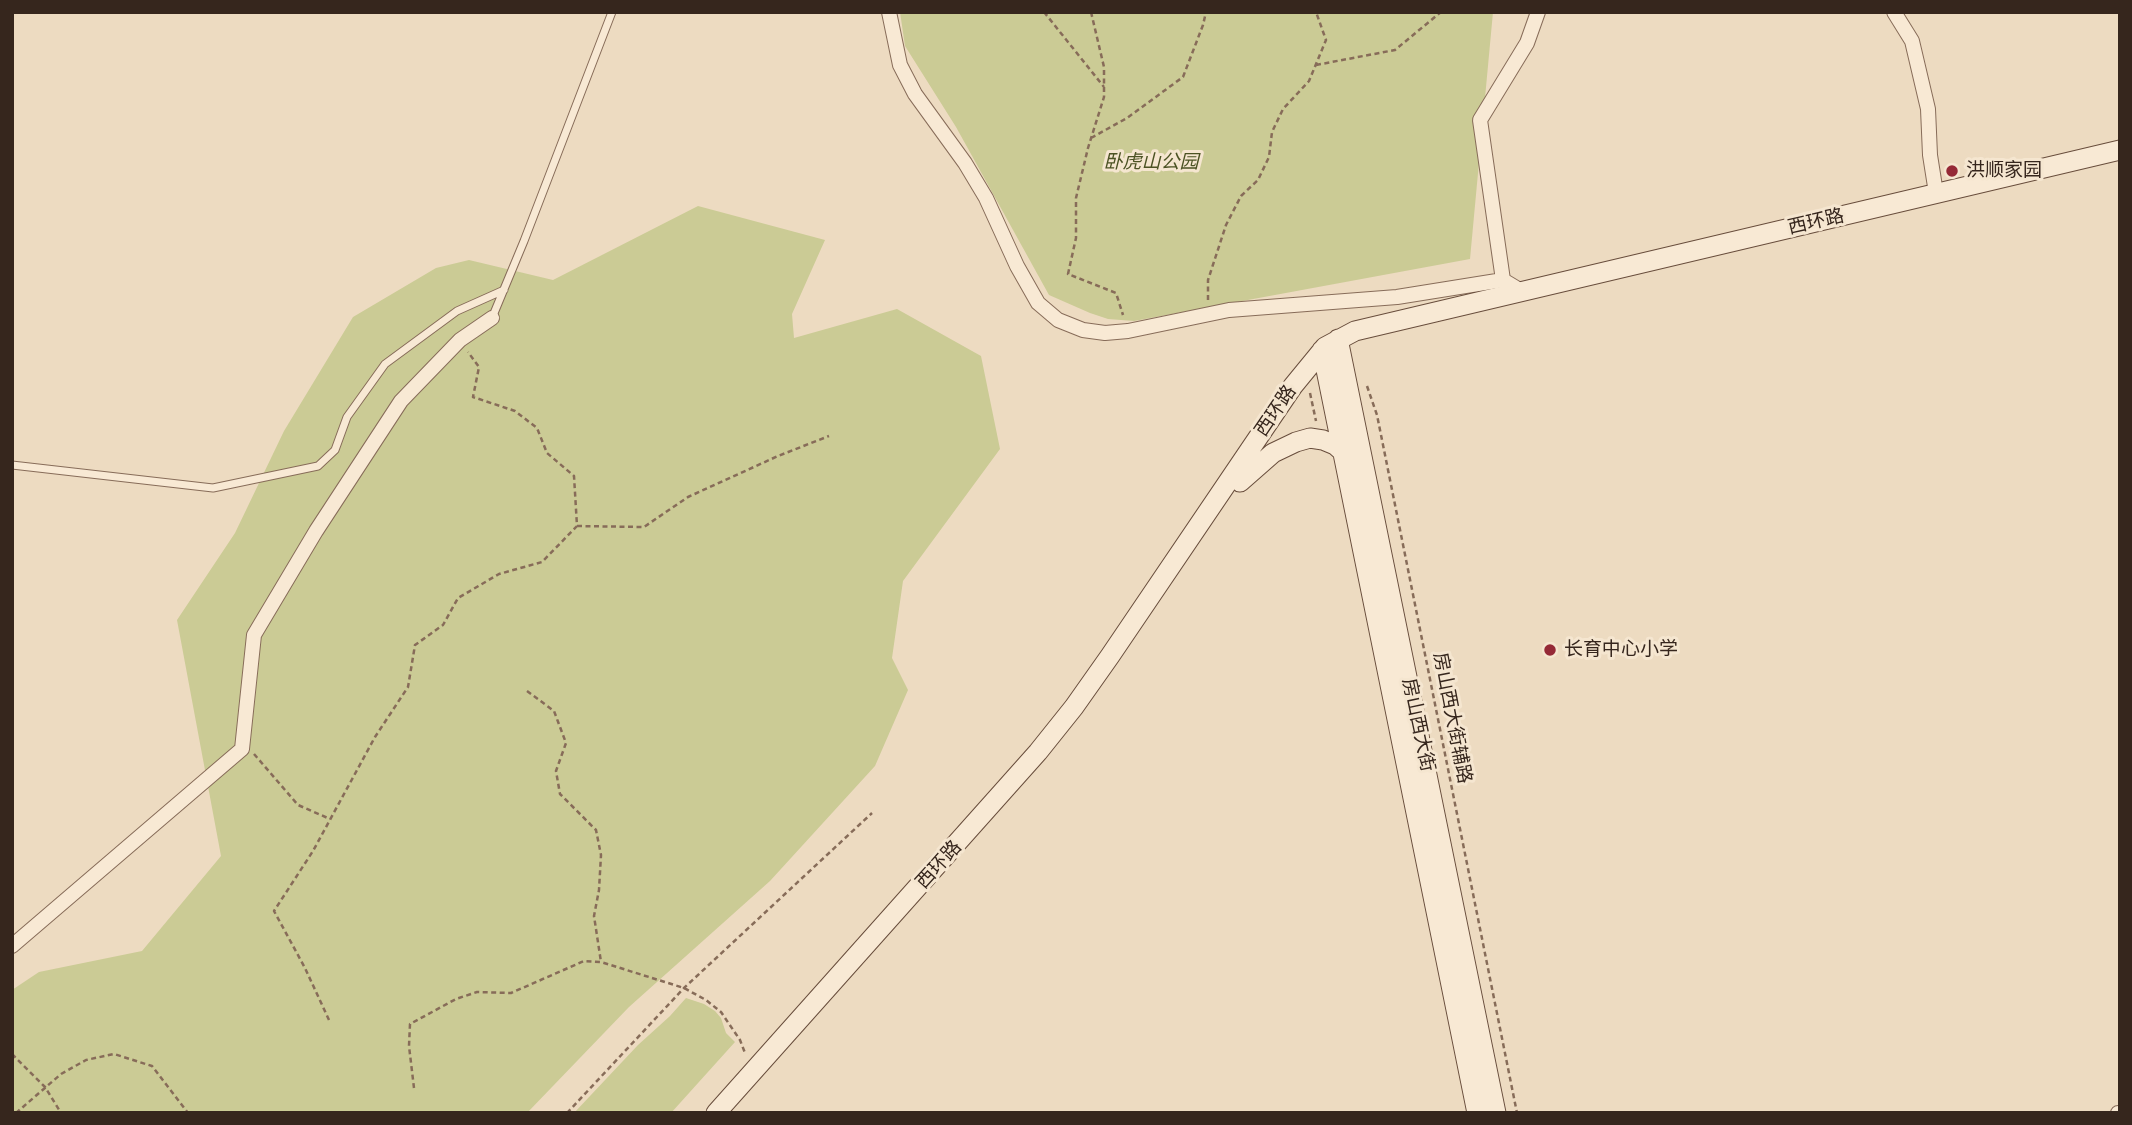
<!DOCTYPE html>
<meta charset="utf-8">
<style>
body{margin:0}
#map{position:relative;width:2132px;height:1125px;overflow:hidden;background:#eddbc1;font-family:Lora,serif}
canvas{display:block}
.frame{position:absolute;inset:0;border:14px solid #36261d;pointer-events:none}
</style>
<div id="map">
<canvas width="2132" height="1125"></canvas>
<div class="frame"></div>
</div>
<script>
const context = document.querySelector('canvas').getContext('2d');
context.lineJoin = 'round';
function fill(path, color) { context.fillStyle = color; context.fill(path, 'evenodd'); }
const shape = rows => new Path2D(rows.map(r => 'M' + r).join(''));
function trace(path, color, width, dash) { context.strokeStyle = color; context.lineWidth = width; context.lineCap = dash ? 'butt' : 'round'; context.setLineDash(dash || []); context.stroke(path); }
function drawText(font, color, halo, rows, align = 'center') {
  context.font = font + ' Lora,"Noto Sans SC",serif'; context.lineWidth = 6; context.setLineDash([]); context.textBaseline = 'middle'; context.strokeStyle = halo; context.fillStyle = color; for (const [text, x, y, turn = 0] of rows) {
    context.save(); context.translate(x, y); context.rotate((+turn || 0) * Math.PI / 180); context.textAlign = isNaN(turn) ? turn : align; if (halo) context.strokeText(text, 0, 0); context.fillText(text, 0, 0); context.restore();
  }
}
fill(shape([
 [900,12,1493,12,1470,259,1134,321,1108,319,1090,313,1049,295,956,127,905,46],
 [698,206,825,240,792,314,794,338,897,309,981,356,1000,449,903,581,892,658,908,690,875,766,770,881,629,1007,527,1113,12,1113,12,990,39,972,142,951,221,856,177,620,235,533,284,431,353,317,436,268,469,260,553,280],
 [686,998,704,1004,715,1011,721,1018,726,1033,735,1042,671,1113,574,1113,638,1045,670,1016]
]), '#cbcb95');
const lane = shape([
 [492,318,524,241,612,12],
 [12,465,213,488,318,466,335,450,347,417,385,364,457,311,504,290]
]);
const street = shape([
 [889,12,900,65,915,94,965,163,986,198,1017,266,1038,303,1058,320,1083,330,1105,333,1128,331,1229,310,1397,297,1503,280,1523,292],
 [1894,12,1912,41,1928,109,1930,155,1936,193],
 [1503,280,1480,120,1527,43,1538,12],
 [12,946,242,749,254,635,316,531,401,401,460,340,492,318],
 [2118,1113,2120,1113]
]);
const secondary = shape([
 [1338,339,1496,1113],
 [1322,350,1477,1113],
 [1240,482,1273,453,1296,442,1310,438,1323,440,1335,445,1344,453],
 [716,1113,1038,752,1074,707,1110,656,1293,386,1325,347,1355,331,2120,150]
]);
trace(lane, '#876c59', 9);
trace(street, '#876c59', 16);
trace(secondary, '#684d3c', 21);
trace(shape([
 [1044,12,1104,87],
 [1091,12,1104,67,1104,97,1088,148,1076,198,1076,238,1068,274,1116,293,1123,315],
 [1316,65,1395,50,1441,12],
 [1091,138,1127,118,1183,77,1203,25,1206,12],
 [1208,300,1208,280,1226,225,1241,196,1258,180,1269,157,1272,132,1283,109,1309,81,1326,40,1316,12],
 [1367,386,1377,415,1517,1113],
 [1310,393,1316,421],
 [577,526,644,527,688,497,778,456,829,436],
 [527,691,554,711,566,743,556,771,560,794,596,830,601,855,599,890,594,916,601,962],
 [254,754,298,805,330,819],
 [329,1020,305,968,274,911,313,851,375,737,408,687,415,645,443,625,458,598,499,574,542,562,577,526,574,476,547,453,537,428,515,411,473,397,479,367,468,352],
 [12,1054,45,1087,61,1113],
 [414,1088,409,1046,410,1024,456,999,477,992,511,993,584,961,601,962,684,988,706,1000,721,1012,740,1040,745,1053],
 [16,1113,61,1074,86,1060,114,1054,152,1066,188,1113],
 [567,1113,684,988,872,813]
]), '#876c59', 2.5, [5, 3.5]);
trace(lane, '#f8e9d4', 7);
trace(street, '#f8e9d4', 14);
trace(secondary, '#f8e9d4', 19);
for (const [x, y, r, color] of [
 [1952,171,7,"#952936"],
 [1550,650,7,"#952936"]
]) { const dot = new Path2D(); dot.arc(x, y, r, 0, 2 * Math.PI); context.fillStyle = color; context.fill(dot); trace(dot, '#f5e6d0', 2.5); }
drawText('italic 19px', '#4c5324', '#f5e6d0', [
 ["卧虎山公园",1151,163]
]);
drawText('19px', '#36261d', '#f5e6d0', [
 ["洪顺家园",1966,171],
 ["长育中心小学",1564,650]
], 'left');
drawText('19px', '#36261d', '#f5e6d0', [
 ["西环路",1816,222,-13],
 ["西环路",1276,411,-56],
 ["房山西大街辅路",1452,718,79],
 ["房山西大街",1418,725,78],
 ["西环路",939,865,-48]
]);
</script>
